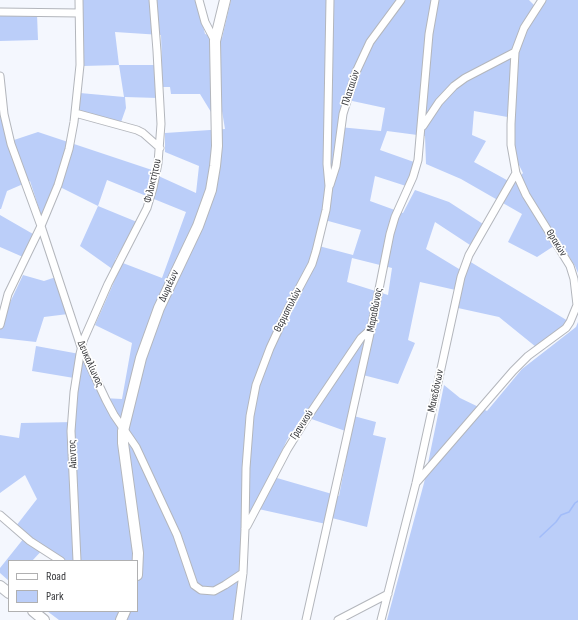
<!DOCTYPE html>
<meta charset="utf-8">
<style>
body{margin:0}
#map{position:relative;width:578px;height:620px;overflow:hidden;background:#f4f7fe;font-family:"Sofia Sans Condensed",sans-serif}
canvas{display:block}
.legend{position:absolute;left:8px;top:560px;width:130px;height:52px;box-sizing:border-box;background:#fff;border:1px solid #b0b0b1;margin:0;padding:5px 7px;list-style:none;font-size:12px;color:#393a3d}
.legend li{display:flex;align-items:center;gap:8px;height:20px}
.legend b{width:20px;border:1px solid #b0b0b1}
</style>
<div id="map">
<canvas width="578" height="620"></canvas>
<ul class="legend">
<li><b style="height:5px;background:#fff"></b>Road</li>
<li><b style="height:11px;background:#bbcef9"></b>Park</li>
</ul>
</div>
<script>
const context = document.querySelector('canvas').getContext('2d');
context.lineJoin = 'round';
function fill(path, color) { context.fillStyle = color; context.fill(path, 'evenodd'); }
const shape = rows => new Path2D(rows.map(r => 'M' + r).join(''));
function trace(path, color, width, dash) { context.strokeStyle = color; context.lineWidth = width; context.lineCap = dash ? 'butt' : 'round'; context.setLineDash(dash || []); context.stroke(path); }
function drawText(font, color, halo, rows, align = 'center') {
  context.font = font + ' "Sofia Sans Condensed",sans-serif'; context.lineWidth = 3.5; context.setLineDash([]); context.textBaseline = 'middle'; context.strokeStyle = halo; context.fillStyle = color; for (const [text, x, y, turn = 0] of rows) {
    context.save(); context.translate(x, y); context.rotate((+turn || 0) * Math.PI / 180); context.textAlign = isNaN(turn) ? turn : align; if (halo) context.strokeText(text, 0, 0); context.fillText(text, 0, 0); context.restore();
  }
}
fill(shape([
 [80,0,197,0,205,34,222,38,231,0,529,0,539,10,546,0,578,0,578,273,575,266,560,242,537,257,508,242,522,214,461,179,426,164,425,136,387,131,380,150,414,162,412,173,406,186,375,176,370,201,403,213,415,190,449,202,483,224,470,245,435,222,426,249,464,272,469,261,573,324,541,351,499,317,458,308,460,291,420,282,408,340,415,343,398,384,359,374,350,415,376,422,373,435,386,438,367,527,328,517,326,524,254,508,243,522,241,579,235,620,59,620,47,611,137,611,137,561,65,561,45,547,32,561,9,561,9,581,0,573,0,568,24,538,16,526,37,499,25,475,0,493,0,435,19,438,21,423,75,422,76,396,80,379,32,371,36,346,85,355,103,398,122,399,132,343,95,325,118,273,80,246,98,206,56,185,42,218,30,181,7,191,1,209,0,209,0,92,8,142,38,132,155,171,154,174,196,193,199,166,165,152,165,133,225,129,222,111,211,112,200,94,171,94,170,87,158,87,158,98,125,97,126,108,120,125,78,111,80,93,124,97,119,65,83,66,83,49,80,6],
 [115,32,161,35,162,65,119,65],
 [343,99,385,108,381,131,339,127,339,114],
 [474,111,513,118,514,141,518,163,523,173,514,184,474,162,486,141,472,135],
 [107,180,186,212,162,278,115,260,137,222,98,206],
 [321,219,361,230,353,255,315,245],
 [352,258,392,268,388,295,347,282],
 [303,416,351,433,339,496,270,476,287,440],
 [0,14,37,14,38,40,0,41],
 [0,215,33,234,23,257,0,247],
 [23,275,44,281,56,277,68,314,44,317,36,342,0,338,0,311,6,311],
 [578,322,578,620,387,620,424,483,444,385,460,398,487,411,522,369,576,327]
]), '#bbcef9');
trace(shape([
 [540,537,556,522,561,515,569,512,575,503,578,501]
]), '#a2bcf9', 1.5);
const street = shape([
 [199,0,205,22,215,41],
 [0,12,79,13],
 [0,76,4,114,11,144,41,226,81,347,106,400,114,415,136,447,177,535,194,585,201,590,214,591,225,585,243,573],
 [75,113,137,130,143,133,160,148],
 [423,126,439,102,454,86,465,78,515,52],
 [330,185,336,166,343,114,356,72,370,42,401,0],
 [0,325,8,294,41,226,58,185,69,149,74,122,80,65,79,0],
 [416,483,513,371,528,356,566,328,570,322,577,305,574,279,570,266,526,195,516,173,511,145,511,124,515,52,524,28,542,0],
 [0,515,30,541,61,561],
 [247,526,287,450,305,421,361,338,371,329],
 [77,561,71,431,74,392,80,354,83,341,108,284,147,208,153,188,158,163,161,124,157,51,153,0],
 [237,620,243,573,245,529,246,468,250,416,256,385,270,348,289,307,312,264,316,251,326,210,329,186,327,164,330,0],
 [306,620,371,329,390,234,395,217,413,177,418,160,429,34,435,0],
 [338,620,388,594],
 [381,620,416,483,461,277,469,255,516,173]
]);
const secondary = shape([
 [137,575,138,553,123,443,123,431,141,358,159,308,198,226,211,190,215,166,217,146,215,41,225,0],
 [0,586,9,593],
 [33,611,44,620],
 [121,620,125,611]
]);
trace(street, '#b3b6bc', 9);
trace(secondary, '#b3b6bc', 12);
trace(street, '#fff', 7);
trace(secondary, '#fff', 10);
drawText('11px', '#393a3d', '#fff', [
 ["Πλαταιών",351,88,-72],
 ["Φιλοκτήτου",153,181,-77],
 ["Θρακών",556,243,58],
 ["Δωριέων",169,286,-65],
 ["Θερμοπυλών",288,310,-63],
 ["Μαραθώνος",375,310,-79],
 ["Δευκαλίωνος",90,364,66],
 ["Μακεδόνων",436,391,-78],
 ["Γρανικού",302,425,-57],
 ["Aiαντος",73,454,-93]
]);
</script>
